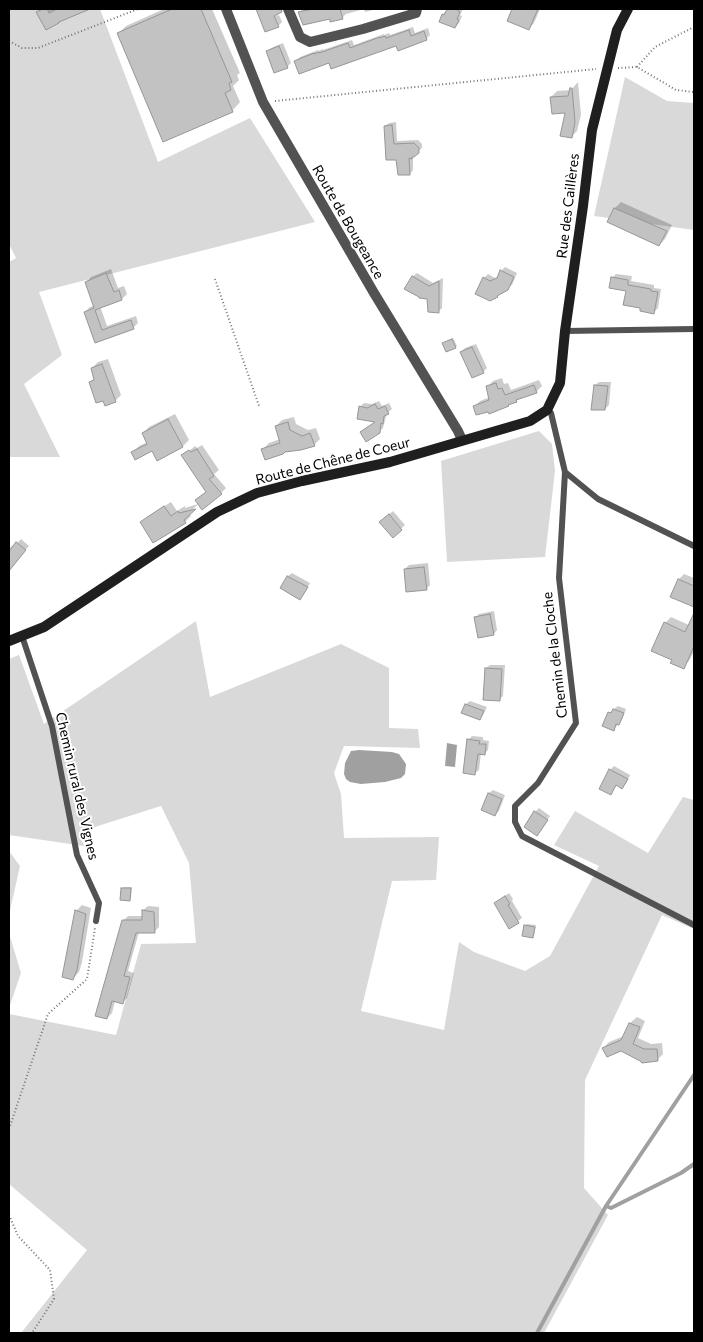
<!DOCTYPE html>
<meta charset="utf-8">
<style>
body{margin:0}
#map{position:relative;width:703px;height:1342px;overflow:hidden;background:#fff;font-family:Commissioner,sans-serif}
canvas{display:block}
.frame{position:absolute;inset:0;border:10px solid #000;pointer-events:none}
</style>
<div id="map">
<canvas width="703" height="1342"></canvas>
<div class="frame"></div>
</div>
<script>
const context = document.querySelector('canvas').getContext('2d');
context.lineJoin = 'round';
function fill(path, color) { context.fillStyle = color; context.fill(path, 'evenodd'); }
const shape = rows => new Path2D(rows.map(r => 'M' + r).join(''));
function trace(path, color, width, dash) { context.strokeStyle = color; context.lineWidth = width; context.lineCap = dash ? 'butt' : 'round'; context.setLineDash(dash || []); context.stroke(path); }
function drawText(font, color, halo, rows, align = 'center') {
  context.font = font + ' Commissioner,sans-serif'; context.lineWidth = 4; context.setLineDash([]); context.textBaseline = 'middle'; context.strokeStyle = halo; context.fillStyle = color; for (const [text, x, y, turn = 0] of rows) {
    context.save(); context.translate(x, y); context.rotate((+turn || 0) * Math.PI / 180); context.textAlign = isNaN(turn) ? turn : align; if (halo) context.strokeText(text, 0, 0); context.fillText(text, 0, 0); context.restore();
  }
}
fill(shape([
 [9,9,100,9,158,162,250,118,315,222,39,292,62,355,24,384,60,457,9,457,9,262,16,258,9,244],
 [625,77,667,101,694,103,694,230,594,216],
 [539,431,552,444,555,471,545,557,447,562,441,461],
 [196,621,210,697,341,644,389,668,389,728,418,729,420,748,344,746,334,773,341,794,344,838,439,837,436,880,392,881,361,1011,444,1030,459,942,474,952,525,971,550,956,599,866,554,845,575,811,648,853,683,797,694,800,694,929,662,915,585,1080,584,1188,608,1215,544,1333,21,1333,87,1250,9,1184,9,1014,116,1035,141,944,196,943,189,863,161,806,79,832,84,846,9,835,9,659,19,655,44,724],
 [9,851,20,866,9,915],
 [9,933,21,973,9,1008]
]), '#d9d9d9');
fill(shape([
 [447,743,457,745,455,767,445,766],
 [359,750,392,752,399,754,406,764,405,774,401,778,385,782,361,784,350,782,346,779,344,774,345,763,351,751]
]), '#a0a0a0');
fill(shape([
 [41,9,53,10,86,9,61,20,59,22,38,12],
 [164,9,212,9,240,73,237,75,239,80,233,86,240,102,232,111,118,34,126,26],
 [303,9,377,9,365,12,364,9,346,14,342,18,299,13],
 [448,9,463,9,460,15,462,16,459,23,455,27,441,21,443,14],
 [513,9,540,9,534,23,528,29,508,21],
 [279,15,282,22,278,26,266,18],
 [413,27,415,33,428,28,430,35,426,39,396,44,329,61,296,61,300,57,318,50,318,51,323,49,323,50,352,40,354,45,384,34,384,35,389,33,390,35],
 [283,43,291,63,287,67,275,71,267,52,271,48],
 [578,82,581,115,577,131,571,137,566,111,551,97,557,91,571,90],
 [396,122,397,141,418,140,422,144,422,148,413,156,413,170,410,174,397,158,385,126,389,123],
 [621,202,672,225,665,239,659,245,609,222,615,208],
 [505,267,517,273,512,285,497,296,490,299,484,278,488,274,495,278,499,276,501,271],
 [111,269,118,288,124,286,127,294,122,299,100,306,107,326,136,316,138,323,133,328,96,342,85,312,90,307,95,305,86,282,91,277],
 [417,273,433,283,443,278,442,308,439,311,429,298,406,289,413,276],
 [616,274,632,276,631,281,654,285,654,288,661,289,658,308,654,312,642,307,627,290,612,278],
 [453,338,457,346,455,347,445,342],
 [476,344,487,368,483,372,461,352,465,348],
 [108,359,121,395,115,401,90,382,95,378,92,368,98,362],
 [502,378,504,384,508,383,511,390,539,380,542,386,536,392,520,397,516,401,508,405,475,406,480,401,490,397,487,387,493,381],
 [599,382,611,382,609,405,605,409,595,385],
 [379,401,382,406,389,403,392,409,387,413,383,428,379,432,361,432,376,421,360,407,364,403,372,404],
 [175,414,189,440,183,446,158,459,153,449,133,452,139,446,148,442,143,433,149,427],
 [294,417,296,424,308,430,316,428,320,439,314,445,263,449,269,443,280,439,276,426,282,420],
 [202,445,219,470,214,474,226,488,221,493,183,456,195,446,197,448],
 [171,502,177,511,185,506,185,508,198,504,189,513,191,516,185,522,141,522,147,517],
 [393,511,405,525,393,536,385,518],
 [21,539,29,546,10,568,9,567,9,549,12,546,13,547],
 [428,563,430,585,426,589,405,569,409,565],
 [292,573,310,583,304,594,300,598,282,588,288,576],
 [684,574,694,578,694,606,672,596,679,579],
 [494,611,497,630,494,634,475,618,479,614],
 [671,617,691,626,694,622,694,651,689,661,683,667,673,660,665,623],
 [490,665,505,665,503,696,499,700,486,668],
 [470,701,487,707,483,715,480,719,466,704],
 [618,706,626,709,622,720,614,729,609,713],
 [472,736,483,737,483,740,489,741,488,750,484,754,481,753,479,770,475,773,468,740],
 [614,766,630,775,626,783,622,787,617,785,611,793,610,770],
 [493,790,505,795,499,811,495,815,482,809,489,793],
 [539,808,550,816,537,834,535,812],
 [124,887,132,887,131,898,129,900,122,888],
 [509,893,513,899,512,901,522,918,510,927,499,900],
 [82,905,91,908,82,962,79,972,73,978,76,911],
 [148,906,159,907,159,927,154,932,139,932,128,971,134,973,127,998,122,1003,115,1001,112,1013,107,1018,123,921,128,916,143,916,143,910],
 [527,924,536,925,534,935,533,936,525,926],
 [637,1017,645,1021,638,1038,651,1044,662,1043,663,1054,657,1060,621,1050,603,1048,609,1042,624,1036,630,1023]
]), '#0003');
trace(shape([
 [606,1206,611,1208,681,1173,694,1164],
 [537,1333,606,1206,694,1075]
]), '#a0a0a0', 4);
const building = shape([
 [43,9,47,9,49,13,57,9,90,9,59,22,59,23,46,30,36,12,43,9],
 [172,9,201,9,232,82,229,83,231,90,225,93,233,112,163,142,117,33,172,9],
 [256,9,281,9,282,12,274,16,279,27,265,32,256,9],
 [313,9,340,9,343,19,330,22,330,19,303,25,298,12,313,9],
 [447,9,456,9,460,12,457,19,459,20,455,28,439,22,442,14,444,15,447,9],
 [512,9,538,9,529,30,507,21,512,9],
 [409,30,411,36,424,31,427,40,398,51,396,46,331,69,329,63,299,74,294,61,314,53,314,54,319,52,319,53,348,43,350,48,380,37,380,38,385,36,386,38,409,30],
 [279,46,288,68,274,73,266,51,279,46],
 [570,88,572,88,575,122,572,138,560,136,565,113,552,114,550,97,568,96,570,88],
 [392,125,394,144,414,143,419,148,419,153,414,157,412,157,412,159,409,158,410,175,398,175,396,160,386,160,384,126,392,125],
 [614,208,667,231,659,246,607,222,614,208],
 [500,270,514,277,508,290,497,296,498,297,490,301,475,294,483,277,490,281,497,278,500,270],
 [106,273,114,292,119,290,122,300,95,310,102,330,131,320,134,329,95,343,84,312,94,308,85,282,106,273],
 [412,276,429,286,439,281,439,313,428,312,427,299,419,298,419,297,404,289,412,276],
 [611,277,628,280,628,285,651,289,651,291,658,292,654,314,640,311,640,308,623,305,626,291,609,288,611,277],
 [452,339,456,348,446,352,442,343,452,339],
 [472,347,484,373,472,378,460,352,472,347],
 [102,364,116,402,105,406,103,401,96,403,89,382,94,380,91,368,102,364],
 [496,383,498,389,502,388,505,395,534,385,537,393,516,400,517,402,508,405,509,406,489,414,488,412,476,415,473,406,489,400,486,386,496,383],
 [594,385,608,386,605,410,591,410,594,385],
 [375,404,378,409,385,406,389,414,384,416,383,424,381,423,380,433,366,442,360,432,375,422,357,419,359,406,367,408,375,404],
 [168,419,183,447,157,461,152,451,135,460,131,452,147,444,142,433,168,419],
 [288,422,290,430,302,436,310,433,315,446,301,450,285,452,283,454,265,460,261,449,280,443,275,426,288,422],
 [197,449,214,476,209,479,222,494,202,510,195,500,206,492,181,455,189,450,191,452,197,449],
 [164,506,171,516,178,511,179,513,196,509,184,520,186,523,153,543,140,522,164,506],
 [389,514,402,530,393,538,379,522,389,514],
 [16,542,26,550,9,571,9,551,16,542],
 [424,567,427,590,406,592,404,569,424,567],
 [287,576,308,587,300,600,280,588,287,576],
 [678,579,694,586,694,607,670,597,678,579],
 [694,613,694,646,684,669,670,663,672,660,651,651,664,622,685,632,694,613],
 [490,614,494,635,478,638,474,617,490,614],
 [485,668,502,669,500,701,483,700,485,668],
 [465,704,484,711,480,720,461,713,465,704],
 [613,709,624,713,619,725,616,724,614,731,602,726,608,712,611,713,613,709],
 [467,739,480,741,479,744,486,744,485,755,478,754,475,775,463,773,467,739],
 [609,769,628,779,622,789,616,785,611,795,599,789,609,769],
 [488,793,502,799,495,816,481,810,488,793],
 [534,811,548,820,537,836,524,827,534,811],
 [121,888,131,888,130,901,120,900,121,888],
 [505,896,510,904,508,905,519,923,509,929,494,903,505,896],
 [75,910,86,914,77,970,73,980,62,977,75,910],
 [142,910,154,912,155,933,136,933,124,976,130,977,123,1004,112,1001,107,1019,95,1016,122,920,142,920,142,910],
 [524,925,535,927,533,938,522,936,524,925],
 [629,1023,640,1027,633,1044,644,1049,657,1049,658,1061,642,1063,640,1061,621,1051,607,1057,602,1048,621,1040,629,1023]
]);
fill(building, '#c2c2c2');
trace(building, '#969696', 1);
trace(shape([
 [9,41,22,48,38,48,138,9],
 [637,67,655,47,694,27],
 [618,68,637,67,676,90,694,92],
 [275,101,596,69],
 [215,279,259,406],
 [9,1129,48,1014,87,979,95,928],
 [9,1215,18,1236,50,1270,54,1299,32,1333]
]), '#747474', 2, [1, 2.5]);
trace(shape([
 [565,331,694,329],
 [547,410,551,413,565,472,559,578,576,723,538,783,515,806,515,822,522,836,694,925],
 [565,472,598,499,694,546],
 [22,636,52,726,77,855,99,903,96,921]
]), '#525252', 6);
trace(shape([
 [226,9,263,102,374,293,458,431,462,440],
 [288,9,300,37,310,42,363,29,416,13,417,9]
]), '#525252', 10);
trace(shape([
 [9,641,44,627,217,512,257,493,302,481,390,462,530,421,547,410,560,383,565,331,583,206,592,130,617,30,628,9]
]), '#1f1f1f', 10);
drawText('14px', '#000', '#fff', [
 ["Rue des Caillères",568,206,-83],
 ["Route de Bougeance",348,222,60],
 ["Route de Chêne de Coeur",333,461,-14],
 ["Chemin de la Cloche",555,655,-97],
 ["Chemin rural des Vignes",77,786,77]
]);
</script>
